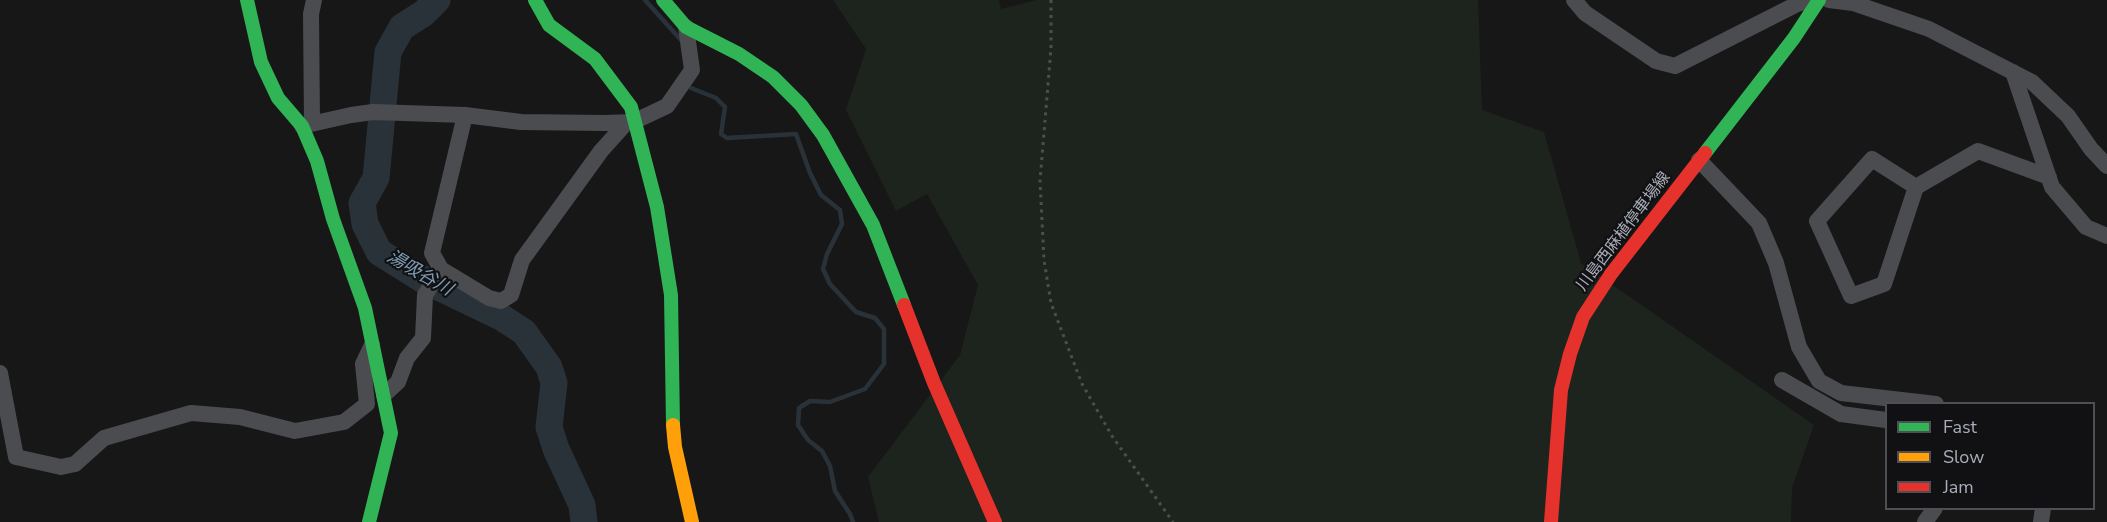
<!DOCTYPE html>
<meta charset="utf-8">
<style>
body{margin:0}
#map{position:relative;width:2107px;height:522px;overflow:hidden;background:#171717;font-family:"Nunito Sans",sans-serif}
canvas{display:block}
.legend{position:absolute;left:1885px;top:402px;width:210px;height:108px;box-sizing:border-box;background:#111113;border:2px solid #4d4f55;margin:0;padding:8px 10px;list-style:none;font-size:18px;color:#a8adb8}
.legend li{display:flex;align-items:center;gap:12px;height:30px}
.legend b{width:30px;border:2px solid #4d4f55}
</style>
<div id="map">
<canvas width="2107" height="522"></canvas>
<ul class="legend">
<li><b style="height:8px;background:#30b455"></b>Fast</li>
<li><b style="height:8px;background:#ff9f0a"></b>Slow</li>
<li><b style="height:8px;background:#e5322d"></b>Jam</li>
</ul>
</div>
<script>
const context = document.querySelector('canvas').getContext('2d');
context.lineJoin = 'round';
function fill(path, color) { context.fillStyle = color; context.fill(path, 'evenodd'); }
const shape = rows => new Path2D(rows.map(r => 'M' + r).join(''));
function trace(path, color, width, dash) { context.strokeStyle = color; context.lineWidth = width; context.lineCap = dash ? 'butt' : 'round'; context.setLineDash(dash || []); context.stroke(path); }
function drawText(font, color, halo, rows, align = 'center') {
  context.font = font + ' "Nunito Sans","Noto Sans JP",sans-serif'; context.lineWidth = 4.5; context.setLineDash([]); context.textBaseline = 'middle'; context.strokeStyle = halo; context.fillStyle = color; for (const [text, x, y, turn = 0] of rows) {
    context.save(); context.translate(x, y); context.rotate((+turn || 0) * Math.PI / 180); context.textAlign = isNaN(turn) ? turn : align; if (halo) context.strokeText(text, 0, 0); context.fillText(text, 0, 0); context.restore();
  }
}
fill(shape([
 [833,0,999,0,1001,9,1037,0,1478,0,1482,110,1544,132,1581,263,1814,425,1792,488,1791,522,879,522,868,477,960,355,978,285,927,194,896,211,846,110,866,49]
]), '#1d241e');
trace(shape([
 [645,0,681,40],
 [691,88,716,98,725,107,721,134,727,138,796,134,810,173,821,195,840,210,842,224,827,254,823,269,830,284,856,312,875,318,884,329,884,364,865,389,830,402,810,401,799,408,798,425,808,440,822,451,830,466,835,491,850,514,853,522]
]), '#2a3239', 4.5);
trace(shape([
 [437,0,424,13,402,27,388,52,376,178,362,203,365,224,379,252,422,279,501,317,524,332,549,367,554,383,549,427,556,449,582,505,584,522]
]), '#2a3239', 27);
trace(shape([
 [1051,0,1051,48,1040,181,1044,260,1051,303,1082,384,1112,436,1173,522]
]), '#4d4e52', 3, [3, 4.5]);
trace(shape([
 [1574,0,1585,13,1656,61,1675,66,1797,4,1814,0],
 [1829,0,1853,3,1929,29,2032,82,2068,116,2091,149,2107,166],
 [2013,72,2052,187,2086,227,2107,236],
 [312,123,311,14,314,0],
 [302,126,351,115,373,112,465,115,521,122,604,123,633,122,667,106,692,70,686,27],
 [1699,160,1759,223,1776,263,1799,347,1819,381,1841,393,1936,404],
 [1916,187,1884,284,1851,296,1817,221,1872,159,1916,187,1978,151,2049,177],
 [441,269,489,298,501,301,511,295,522,260,601,151,627,122],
 [0,373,16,457,61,467,75,464,104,438,191,413,240,417,295,431,344,422,367,404,363,364,372,345],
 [1782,380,1841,414,1886,420],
 [384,395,398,382,407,358,423,338,425,295,441,269,432,253,465,115],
 [1925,522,1935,508],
 [2041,522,2043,508]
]), '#4b4c50', 16);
trace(shape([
 [247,0,261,62,278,98,302,126,317,161,333,219,365,308,391,433,369,522],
 [535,0,549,25,595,59,631,107,657,207,671,295,673,425],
 [663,0,686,27,739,54,773,77,801,105,823,135,873,225,904,305],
 [1705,153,1794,38,1819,0]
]), '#30b455', 14);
trace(shape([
 [673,425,675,447,692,522]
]), '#ff9f0a', 14);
trace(shape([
 [904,305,934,383,995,522],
 [1551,522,1561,390,1570,354,1583,317,1611,274,1705,153]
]), '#e5322d', 14);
drawText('16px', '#a8adb8', '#111113', [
 ["川島西麻植停車場線",1624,232,-53]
]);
drawText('italic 18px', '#7f9bb3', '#111113', [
 ["湯吸谷川",419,274,30]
]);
</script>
